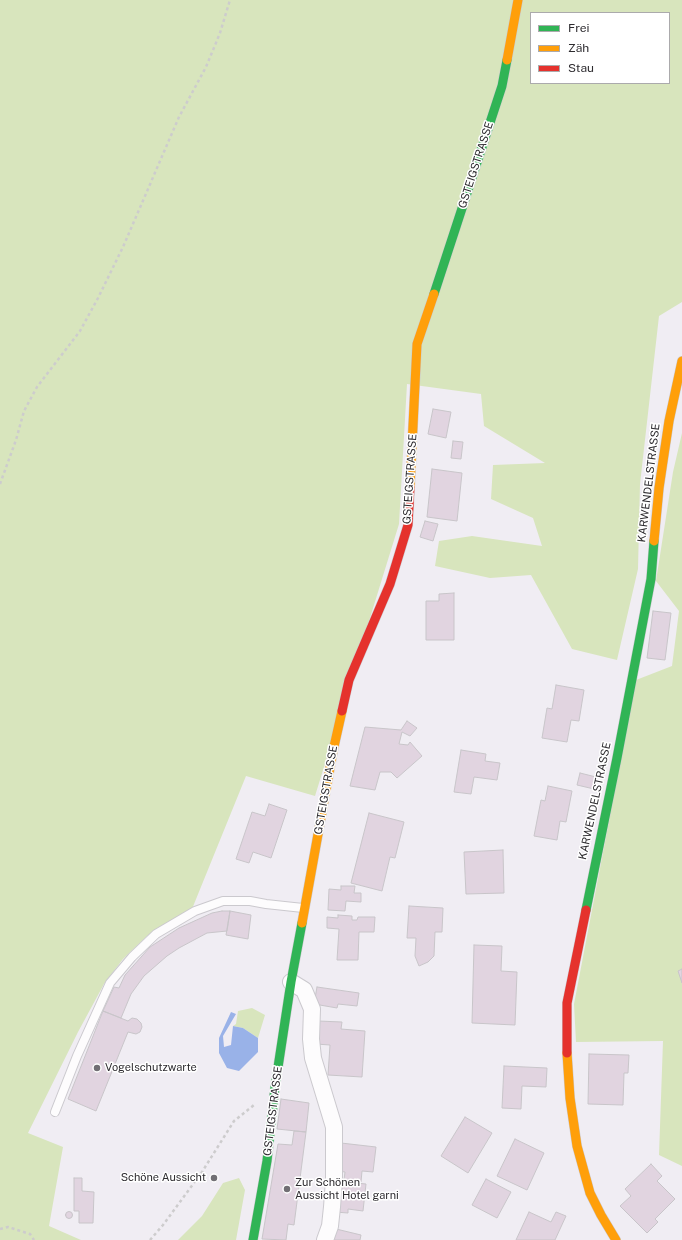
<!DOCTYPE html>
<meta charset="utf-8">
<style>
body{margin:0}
#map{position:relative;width:682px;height:1240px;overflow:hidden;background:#f0edf3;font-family:"Public Sans",sans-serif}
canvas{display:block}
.legend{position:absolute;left:530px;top:12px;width:140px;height:72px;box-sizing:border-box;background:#fff;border:1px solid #abaaac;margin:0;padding:5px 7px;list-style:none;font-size:12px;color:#2d2b2f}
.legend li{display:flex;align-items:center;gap:8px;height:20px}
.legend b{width:20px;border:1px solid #abaaac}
</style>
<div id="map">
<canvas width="682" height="1240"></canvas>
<ul class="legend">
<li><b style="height:5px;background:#30b455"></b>Frei</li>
<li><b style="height:5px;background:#ff9f0a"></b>Zäh</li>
<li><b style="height:5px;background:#e5322d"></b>Stau</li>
</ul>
</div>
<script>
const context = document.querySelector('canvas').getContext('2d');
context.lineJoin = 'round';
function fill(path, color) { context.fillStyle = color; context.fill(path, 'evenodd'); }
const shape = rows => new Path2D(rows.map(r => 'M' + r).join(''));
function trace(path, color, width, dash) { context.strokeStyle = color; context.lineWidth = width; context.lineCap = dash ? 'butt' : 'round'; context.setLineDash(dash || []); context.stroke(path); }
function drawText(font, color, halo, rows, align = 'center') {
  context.font = font + ' "Public Sans",sans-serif'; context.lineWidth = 3; context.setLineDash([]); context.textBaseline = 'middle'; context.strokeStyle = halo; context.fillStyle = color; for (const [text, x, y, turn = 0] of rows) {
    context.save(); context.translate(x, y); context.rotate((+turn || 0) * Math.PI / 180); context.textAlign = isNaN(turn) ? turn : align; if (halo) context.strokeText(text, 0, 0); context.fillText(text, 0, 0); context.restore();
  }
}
fill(shape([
 [0,0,682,0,682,302,659,316,640,484,638,569,617,660,572,649,531,575,490,578,435,566,439,541,472,536,542,546,533,518,491,499,493,465,545,463,484,426,481,394,407,384,399,524,315,796,246,776,192,909,147,936,123,959,104,984,78,1032,28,1133,63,1147,49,1226,81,1240,0,1240],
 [531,13,669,13,669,83,531,83],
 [682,433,682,1166,659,1155,663,1041,576,1042,574,1004,636,680,672,666,679,611,656,581,673,472],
 [252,1008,265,1015,258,1038,243,1028,233,1026,236,1024,238,1011],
 [239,1178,245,1190,236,1240,178,1240,202,1216,223,1183]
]), '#d8e5bd');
fill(shape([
 [231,1012,236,1014,223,1036,224,1047,231,1045,233,1026,243,1028,258,1038,258,1052,239,1071,227,1068,219,1053,219,1038]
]), '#99b2e8');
const building = shape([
 [433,409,451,412,446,438,428,434,433,409],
 [453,441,463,442,461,459,451,458,453,441],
 [432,469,462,473,457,521,427,517,432,469],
 [425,521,438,524,433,541,420,537,425,521],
 [454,593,454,640,426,640,426,601,439,601,439,594,454,593],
 [653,611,671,613,665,660,647,658,653,611],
 [556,685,584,690,579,721,571,720,567,742,542,738,547,708,552,709,556,685],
 [407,721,417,728,410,736,402,732,399,744,408,745,410,742,422,756,397,778,391,772,380,772,375,790,350,786,365,727,401,730,407,721],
 [461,750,486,754,485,761,500,763,497,780,474,777,471,794,454,792,461,750],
 [580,773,596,777,594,789,577,785,580,773],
 [548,786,572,791,566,822,560,821,557,840,534,836,541,800,545,801,548,786],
 [269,804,287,810,271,858,253,852,249,863,236,859,252,812,265,816,269,804],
 [369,813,404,822,395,858,390,857,382,891,351,883,369,813],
 [503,850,504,893,466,894,464,852,503,850],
 [341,886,355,886,354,893,361,893,361,902,346,901,345,911,328,910,329,889,341,890,341,886],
 [409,906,443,908,442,932,435,932,434,956,428,962,419,966,415,956,416,938,407,938,409,906],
 [222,911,230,911,227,931,207,933,179,948,167,956,144,976,131,994,121,1018,103,1011,114,987,119,988,125,975,150,947,179,928,212,913,222,911],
 [230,911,251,915,248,939,226,935,230,911],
 [338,915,352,916,352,920,357,920,358,917,375,917,374,932,359,932,358,960,337,960,339,929,327,928,327,917,338,918,338,915],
 [474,945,502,946,501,971,517,972,515,1025,472,1023,474,945],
 [682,969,682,983,678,971,682,969],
 [317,987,359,993,357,1006,338,1004,337,1008,314,1004,317,987],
 [103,1011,128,1021,132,1018,137,1019,141,1023,142,1027,140,1032,136,1034,128,1032,96,1111,68,1099,103,1011],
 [318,1021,342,1022,341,1029,365,1031,362,1077,328,1075,330,1045,316,1044,318,1021],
 [589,1054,629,1055,628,1073,624,1073,623,1105,588,1104,589,1054],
 [504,1066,547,1068,546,1087,522,1086,521,1109,502,1108,504,1066],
 [281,1099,309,1103,306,1132,277,1129,281,1099],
 [465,1117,492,1133,468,1173,441,1156,465,1117],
 [294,1131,306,1132,294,1225,288,1224,286,1240,262,1239,278,1144,292,1145,294,1131],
 [515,1139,544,1153,527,1190,497,1176,515,1139],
 [341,1143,376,1147,373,1172,362,1171,361,1182,344,1180,345,1172,338,1171,341,1143],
 [651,1164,662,1176,657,1181,675,1199,655,1219,658,1222,647,1233,620,1206,631,1196,625,1189,651,1164],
 [74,1178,82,1178,82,1191,94,1192,93,1223,79,1223,79,1211,74,1211,74,1178],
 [486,1179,511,1192,497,1218,472,1205,486,1179],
 [338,1181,366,1184,363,1211,348,1209,348,1213,335,1212,338,1181],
 '65.5 1215a3.5 3.5 0 1 1 7 0a3.5 3.5 0 1 1-7 0Z',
 [529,1212,551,1222,556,1212,566,1216,555,1240,516,1240,529,1212],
 [332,1228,361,1235,360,1240,328,1240,332,1228]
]);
fill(building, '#e1d4e0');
trace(building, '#c8c5c9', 1);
const lane = shape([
 [55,1112,77,1056,110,983,132,957,156,934,195,911,223,901,250,901,266,904,303,908]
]);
const street = shape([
 [291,982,304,990,312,1009,311,1039,313,1058,334,1127,334,1180,332,1207,330,1226,325,1240]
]);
const fast = shape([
 [434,294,502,86,507,60],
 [586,910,617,758,651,579,654,541],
 [253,1240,267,1161,275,1087,291,982,302,923]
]);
const slow = shape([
 [507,60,518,0],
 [410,487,417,344,434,294],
 [654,541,659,488,669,421,682,361],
 [302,923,333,751,342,711],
 [567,1053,570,1098,577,1146,590,1193,601,1215,616,1240]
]);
const jam = shape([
 [342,711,349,680,390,584,408,525,410,487],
 [567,1053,567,1003,586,910]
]);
trace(lane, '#cbc9ce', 10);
trace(street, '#cbc9ce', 18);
trace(fast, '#cbc9ce', 10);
trace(slow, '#cbc9ce', 10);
trace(jam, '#cbc9ce', 10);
trace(shape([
 [0,484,16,440,24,411,37,387,80,331,98,298,123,247,179,117,206,67,220,33,230,0],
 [0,1229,8,1227,30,1234,34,1240],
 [150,1240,163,1225,202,1172,234,1121,254,1105]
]), '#cdcccd', 2.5, [3, 3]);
trace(lane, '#fdfcfd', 8);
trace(street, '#fdfcfd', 16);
trace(fast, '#30b455', 9);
trace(slow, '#ff9f0a', 9);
trace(jam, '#e5322d', 9);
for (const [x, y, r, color] of [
 [97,1068,4,"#716f74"],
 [214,1178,4,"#716f74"],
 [287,1189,4,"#716f74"]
]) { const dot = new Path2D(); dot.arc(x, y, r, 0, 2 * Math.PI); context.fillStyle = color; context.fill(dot); trace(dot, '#fff', 1.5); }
drawText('11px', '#2d2b2f', '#fff', [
 ["GSTEIGSTRASSE",476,165,-72],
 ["GSTEIGSTRASSE",410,479,-86],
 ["KARWENDELSTRASSE",649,483,-83],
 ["GSTEIGSTRASSE",326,790,-80],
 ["KARWENDELSTRASSE",595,801,-78],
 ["GSTEIGSTRASSE",273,1111,-83]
]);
drawText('11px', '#2d2b2f', '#fff', [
 ["Vogelschutzwarte",105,1068],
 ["Schöne Aussicht",206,1178,"right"],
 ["Zur Schönen",295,1183],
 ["Aussicht Hotel garni",295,1196]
], 'left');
</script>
